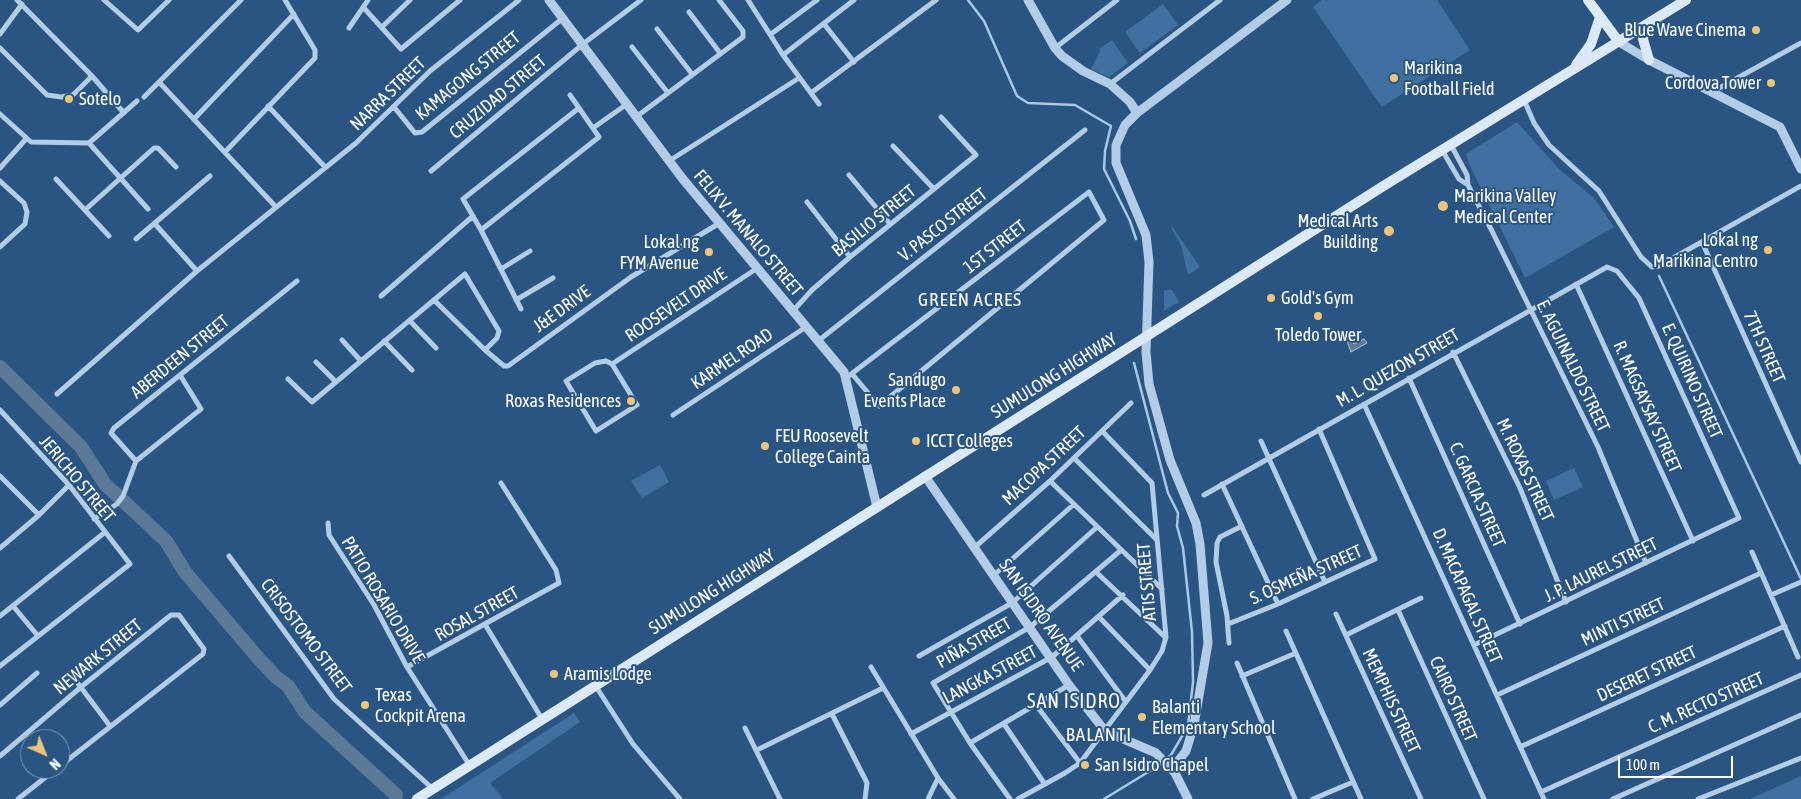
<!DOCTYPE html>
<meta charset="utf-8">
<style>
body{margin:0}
#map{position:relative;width:1801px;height:799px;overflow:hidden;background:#2a5582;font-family:"Asap Condensed",sans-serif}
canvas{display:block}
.north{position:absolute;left:20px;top:729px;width:50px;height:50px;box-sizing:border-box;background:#2a5582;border:1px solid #7f99b4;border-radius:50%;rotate:136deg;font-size:14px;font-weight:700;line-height:20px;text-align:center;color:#fff}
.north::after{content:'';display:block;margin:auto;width:18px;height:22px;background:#ecc57a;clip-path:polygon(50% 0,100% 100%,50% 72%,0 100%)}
.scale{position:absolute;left:1618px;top:756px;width:115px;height:22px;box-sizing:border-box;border:2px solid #fff;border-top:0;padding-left:6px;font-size:15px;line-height:18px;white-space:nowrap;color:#fff;-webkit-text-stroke:4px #2a5582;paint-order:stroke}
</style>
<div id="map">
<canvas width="1801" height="799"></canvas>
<div class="north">N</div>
<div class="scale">100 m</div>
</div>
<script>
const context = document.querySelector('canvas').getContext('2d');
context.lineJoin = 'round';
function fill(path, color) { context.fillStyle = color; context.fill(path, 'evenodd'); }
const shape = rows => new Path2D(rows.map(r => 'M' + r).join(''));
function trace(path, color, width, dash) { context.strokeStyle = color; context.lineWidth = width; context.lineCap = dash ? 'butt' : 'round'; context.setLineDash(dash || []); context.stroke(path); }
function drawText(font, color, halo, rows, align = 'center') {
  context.font = font + ' "Asap Condensed",sans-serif'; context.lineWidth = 4; context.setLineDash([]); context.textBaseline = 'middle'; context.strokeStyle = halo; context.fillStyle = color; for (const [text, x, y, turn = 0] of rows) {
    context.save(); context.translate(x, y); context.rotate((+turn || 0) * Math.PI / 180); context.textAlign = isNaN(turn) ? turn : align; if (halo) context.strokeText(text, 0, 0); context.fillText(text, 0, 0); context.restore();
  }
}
fill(shape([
 [1322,0,1437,0,1470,50,1382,107,1313,7],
 [1163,4,1178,25,1140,53,1125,32],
 [1112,40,1128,63,1109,77,1091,69,1100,51,1099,49],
 [1517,122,1559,169,1594,198,1614,227,1525,278,1469,164,1466,154],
 [1172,226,1200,267,1188,275,1181,245,1172,230],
 [1164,290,1172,290,1179,302,1164,311],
 [660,465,669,482,642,498,631,481],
 [1574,468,1583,487,1554,500,1546,481],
 [574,713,580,722,490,783,503,799,441,799],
 [1801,776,1801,799,1750,799]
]), '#3f709f');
const water = shape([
 [1364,339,1367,343,1351,352,1347,341,1350,340,1354,344,1364,339]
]);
fill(water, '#5c7a98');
trace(water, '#a8c8e6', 1);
trace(shape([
 [968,0,984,21,1017,96,1028,103,1075,105,1111,126,1105,151,1104,169,1130,221,1136,239],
 [1659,276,1801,579],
 [1104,799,1158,766,1171,755,1188,726,1193,682,1192,632,1183,548,1177,526,1178,513,1168,493,1134,363]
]), '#a8c8e6', 2.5);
trace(shape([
 [0,367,81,447,105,484,166,541,185,572,259,659,276,677,288,686,305,712,396,795]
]), '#5c7a98', 14);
trace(shape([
 [17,0,92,76,124,113],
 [104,0,138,30,169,0],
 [748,0,783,55,819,104],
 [363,7,401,49,460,0],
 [689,12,720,53],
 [824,24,854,62],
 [382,27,410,0],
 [349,28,368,0],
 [657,29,692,74],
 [0,34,22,4],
 [771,34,817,0],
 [632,47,668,93],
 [0,48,47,95,61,97,73,95,92,76],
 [1055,48,1117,0],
 [783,55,854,0],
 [159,82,275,206],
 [1110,84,1220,0],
 [1712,92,1801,43],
 [811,93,936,0],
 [144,97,241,0],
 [1524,100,1534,123,1549,145,1599,191,1641,257,1652,267,1659,266,1801,186],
 [268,106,325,167],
 [394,107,415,133,422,132,563,18],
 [0,114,31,142,89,143,148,209],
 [636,117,743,37,743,31,719,0],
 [194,119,294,14],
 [593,128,627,104],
 [89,143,137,101],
 [1451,145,1467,175,1468,185],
 [893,146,934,189],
 [1442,150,1459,179,1468,185,1492,231,1598,447,1646,563],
 [225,152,315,58,315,50,285,0],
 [669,161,799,78],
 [0,168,26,139],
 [431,171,583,44,641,0],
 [849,175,890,224],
 [56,179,109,236],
 [0,181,24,203,27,212,25,224,0,247],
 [807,202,850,257],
 [85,210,154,148,158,148,176,167],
 [155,224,197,271],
 [481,230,599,137,570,95],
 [136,239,210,176],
 [1702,242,1801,462],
 [501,269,530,251],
 [1576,284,1693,541],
 [381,296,473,216],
 [516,300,553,278],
 [435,301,485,350,504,366,508,366,631,277,718,224],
 [521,309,481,230,463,199,579,108],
 [792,312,812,290,850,257,976,155,941,117],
 [410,321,436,348],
 [342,340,360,360],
 [384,341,412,370],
 [818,341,1085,130],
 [1453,352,1520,488,1566,602],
 [606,361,612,364,637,405,596,431,566,381,595,363,606,361],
 [316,362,335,381],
 [612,364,756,269],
 [846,378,1089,192,1104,220,879,406,853,375],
 [1409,378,1520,624],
 [288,379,312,402,465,274,499,331,497,338,485,350],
 [57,394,197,271,356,143,430,71,519,0],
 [1364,404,1544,799],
 [0,410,69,485,130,564,0,666],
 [673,415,806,327],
 [1261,441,1325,582],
 [1074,458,1156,539],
 [136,461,111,433,114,428,297,281],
 [0,476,39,515],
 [1050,481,1162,589],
 [1222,484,1278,604],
 [1204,495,1607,267,1617,271,1639,298,1739,518,1474,645],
 [94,519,117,504,123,496,136,461,201,409,180,375],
 [328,523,329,535,374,605,407,667,470,766],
 [975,547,1050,481,1131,403],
 [0,548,39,515,69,485],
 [1752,552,1798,657],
 [229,556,334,699,433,789],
 [1096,572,1165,637],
 [993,576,1073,505],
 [1771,595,1801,582],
 [13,606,38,636],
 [1398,610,1484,799],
 [1336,614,1421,799],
 [0,616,104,533],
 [1099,617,1150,670],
 [1228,624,1278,604,1375,559,1319,429],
 [486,626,542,719],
 [1286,631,1361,799],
 [1346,635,1421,598],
 [1077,636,1126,702],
 [1229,643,1227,616,1216,562,1217,543,1220,537,1242,526],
 [919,656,1012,603,1096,528],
 [1237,663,1295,799],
 [407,667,559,583,556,570,501,483],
 [871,667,938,778,954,799],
 [70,673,110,726],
 [1242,676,1296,653],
 [595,685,633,744,680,799],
 [1497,695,1761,573],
 [0,705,37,673],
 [1036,705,1080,763],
 [832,714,867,783,865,799],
 [1004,724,1044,783],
 [745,728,780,799],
 [911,734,1052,657,1123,595],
 [970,743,1069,685],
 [1520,747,1785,626],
 [757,750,883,688],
 [0,756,81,687,171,615,179,615,204,649,203,654,60,766],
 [1541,792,1801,675],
 [18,799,56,769],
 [928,799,938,778],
 [1010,799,970,743,933,683,1030,627,1120,551],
 [1018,799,1065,773,1080,763,1150,670,1162,651,1166,637,1152,483,1102,431],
 [1313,799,1353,782],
 [1613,799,1801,715],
 [1698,799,1801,758]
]), '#b3cde6', 5);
trace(shape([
 [549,0,682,178,844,372,877,507],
 [1028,0,1055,48,1062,56,1083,71,1110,84,1130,102,1137,113],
 [1619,42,1649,60,1780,127,1801,169],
 [925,476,1069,685,1105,731,1156,753,1175,773,1188,799],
 [1172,769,1186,751,1194,725,1208,643,1200,544,1196,523,1170,460,1149,384,1146,352,1149,262,1146,235,1116,163,1116,145,1125,125,1137,113,1287,0]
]), '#b3cde6', 9);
trace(shape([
 [1588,0,1619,42],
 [1644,27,1643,39,1649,60],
 [1576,65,1591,44,1600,17],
 [417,799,1385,185,1686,0]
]), '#dce9f6', 10);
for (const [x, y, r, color] of [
 [1756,30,5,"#ecc57a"],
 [1394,78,5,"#ecc57a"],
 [1771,83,5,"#ecc57a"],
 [69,99,5,"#ecc57a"],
 [1443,206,6,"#ecc57a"],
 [1389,231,6,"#ecc57a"],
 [1768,250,5,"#ecc57a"],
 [709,252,5,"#ecc57a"],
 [1271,298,5,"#ecc57a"],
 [1318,316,5,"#ecc57a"],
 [956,390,5,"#ecc57a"],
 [631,401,5,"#ecc57a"],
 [916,441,5,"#ecc57a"],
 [765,446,5,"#ecc57a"],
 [554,674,5,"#ecc57a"],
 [365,705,5,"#ecc57a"],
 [1142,717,5,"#ecc57a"],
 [1085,765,5,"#ecc57a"]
]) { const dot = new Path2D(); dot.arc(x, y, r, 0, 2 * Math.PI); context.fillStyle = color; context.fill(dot); trace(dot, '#2a5582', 2); }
drawText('18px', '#fff', '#2a5582', [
 ["Blue Wave Cinema",1746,30,"right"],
 ["Marikina",1404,68],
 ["Football Field",1404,89],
 ["Cordova Tower",1761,83,"right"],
 ["Sotelo",79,99],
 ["Marikina Valley",1454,196],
 ["Medical Center",1454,217],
 ["Medical Arts",1378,221,"right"],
 ["Building",1378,242,"right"],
 ["Lokal ng",1758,240,"right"],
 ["Marikina Centro",1758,261,"right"],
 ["Lokal ng",699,242,"right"],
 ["FYM Avenue",699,263,"right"],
 ["Gold's Gym",1281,298],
 ["Toledo Tower",1318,335,"center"],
 ["Sandugo",946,380,"right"],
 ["Events Place",946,401,"right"],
 ["Roxas Residences",621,401,"right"],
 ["FEU Roosevelt",775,436],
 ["College Cainta",775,457],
 ["ICCT Colleges",926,441],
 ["Aramis Lodge",564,674],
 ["Texas",375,695],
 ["Cockpit Arena",375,716],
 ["Balanti",1152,707],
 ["Elementary School",1152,728],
 ["San Isidro Chapel",1095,765]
], 'left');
drawText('18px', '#fff', '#2a5582', [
 ["KAMAGONG STREET",468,76,-39],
 ["NARRA STREET",388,94,-44],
 ["CRUZIDAD STREET",498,97,-40],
 ["BASILIO STREET",874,221,-39],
 ["V. PASCO STREET",943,225,-38],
 ["FELIX V. MANALO STREET",748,233,50],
 ["1ST STREET",995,247,-38],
 ["ROOSEVELT DRIVE",676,305,-34],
 ["J&E DRIVE",562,309,-36],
 ["7TH STREET",1764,347,66],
 ["ABERDEEN STREET",180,357,-39],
 ["KARMEL ROAD",732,359,-34],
 ["E. AGUINALDO STREET",1573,366,64],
 ["M. L. QUEZON STREET",1398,368,-30],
 ["SUMULONG HIGHWAY",1054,376,-32],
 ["E. QUIRINO STREET",1692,381,66],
 ["R. MAGSAYSAY STREET",1647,407,66],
 ["MACOPA STREET",1044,466,-43],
 ["M. ROXAS STREET",1525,470,65],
 ["JERICHO STREET",77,479,50],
 ["C. GARCIA STREET",1477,495,66],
 ["J. P. LAUREL STREET",1601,570,-26],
 ["S. OSMEÑA STREET",1306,575,-24],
 ["ATIS STREET",1147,582,-95],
 ["SUMULONG HIGHWAY",712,592,-32],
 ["D. MACAPAGAL STREET",1467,596,66],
 ["PATIO ROSARIO DRIVE",383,600,59],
 ["ROSAL STREET",477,614,-29],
 ["SAN ISIDRO AVENUE",1041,615,55],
 ["MINTI STREET",1623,622,-25],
 ["CRISOSTOMO STREET",306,636,53],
 ["PIÑA STREET",974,643,-30],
 ["NEWARK STREET",98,657,-39],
 ["DESERET STREET",1647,674,-25],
 ["LANGKA STREET",990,675,-28],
 ["CAIRO STREET",1453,699,66],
 ["MEMPHIS STREET",1391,701,65],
 ["C. M. RECTO STREET",1706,703,-24]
]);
context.letterSpacing = '1px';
drawText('19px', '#fff', '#2a5582', [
 ["GREEN ACRES",970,300],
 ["BALANTI",1099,735]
]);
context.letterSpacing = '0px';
context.letterSpacing = '1px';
drawText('20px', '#fff', '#2a5582', [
 ["SAN ISIDRO",1074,702]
]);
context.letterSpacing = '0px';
</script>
